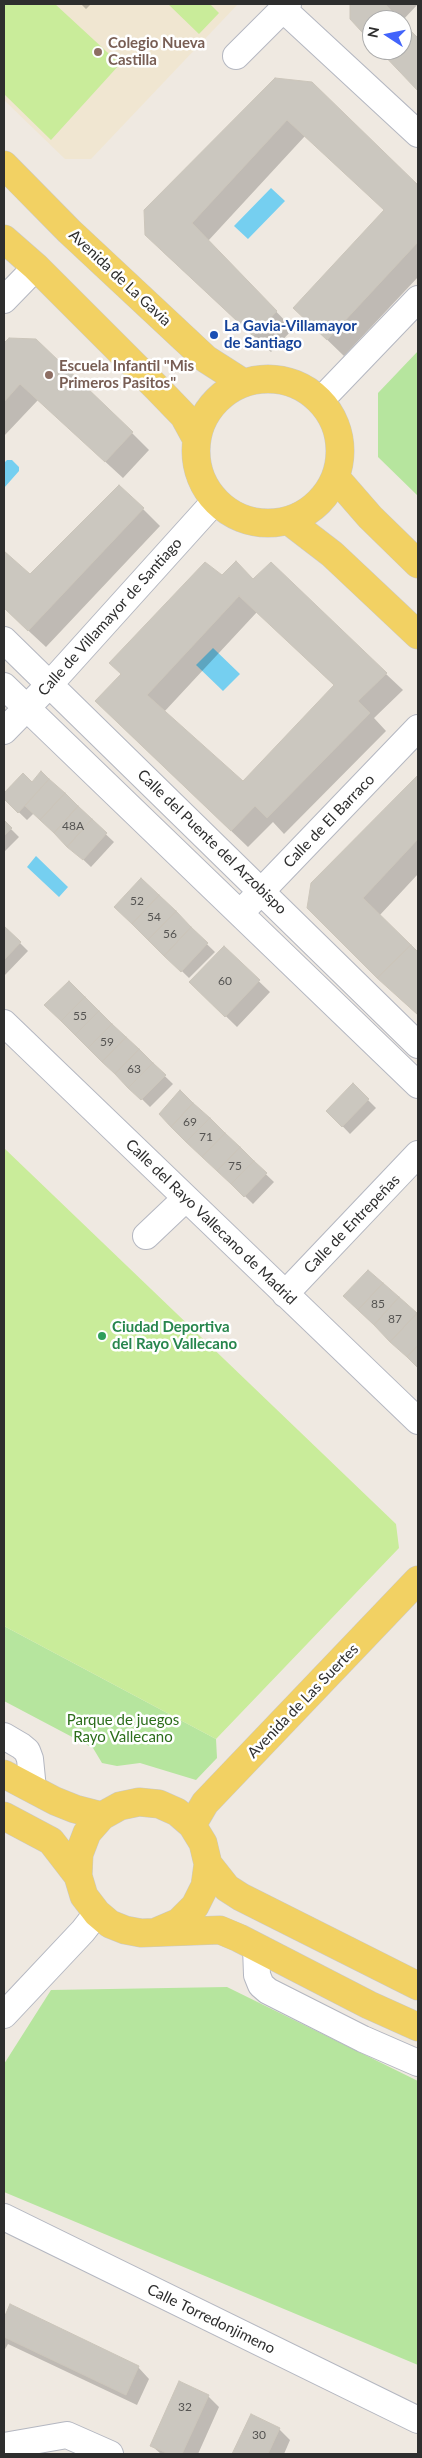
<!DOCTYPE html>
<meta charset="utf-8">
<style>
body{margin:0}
#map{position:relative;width:422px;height:2458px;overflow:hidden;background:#efe9e1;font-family:Lato,sans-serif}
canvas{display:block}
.frame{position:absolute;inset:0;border:5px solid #2e2e2e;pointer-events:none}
.north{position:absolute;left:362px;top:10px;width:50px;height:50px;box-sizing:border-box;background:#fff;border:1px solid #ababab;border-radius:50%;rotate:281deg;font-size:14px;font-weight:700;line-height:20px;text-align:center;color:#2e2e2e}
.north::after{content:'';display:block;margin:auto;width:18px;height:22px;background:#4264fb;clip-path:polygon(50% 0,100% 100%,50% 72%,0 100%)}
</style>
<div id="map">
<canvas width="422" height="2458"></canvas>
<div class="frame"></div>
<div class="north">N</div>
</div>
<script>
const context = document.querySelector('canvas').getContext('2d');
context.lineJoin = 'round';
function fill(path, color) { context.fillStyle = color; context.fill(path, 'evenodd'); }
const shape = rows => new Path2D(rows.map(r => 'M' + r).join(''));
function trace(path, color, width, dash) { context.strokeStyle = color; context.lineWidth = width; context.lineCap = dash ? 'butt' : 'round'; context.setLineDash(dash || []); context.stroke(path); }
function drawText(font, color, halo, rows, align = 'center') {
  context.font = font + ' Lato,sans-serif'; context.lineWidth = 5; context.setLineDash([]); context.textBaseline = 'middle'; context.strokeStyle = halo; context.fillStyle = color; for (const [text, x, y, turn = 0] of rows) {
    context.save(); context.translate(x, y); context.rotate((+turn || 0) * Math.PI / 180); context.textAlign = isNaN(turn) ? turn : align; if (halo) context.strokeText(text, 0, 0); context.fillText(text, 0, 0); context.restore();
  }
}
fill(shape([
 [4,4,238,4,91,159,65,159,4,100]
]), '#f0e6d1');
fill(shape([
 [418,351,418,496,378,457,378,393],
 [4,1626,216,1739,217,1758,196,1780,140,1763,117,1766,102,1763,93,1748,4,1701],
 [227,1987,418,2081,418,2365,4,2192,4,2064,51,1990]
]), '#b6e59e');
fill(shape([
 [4,4,55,4,120,64,51,140,4,94],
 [168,4,210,4,219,13,199,34],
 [4,1148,396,1524,399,1548,216,1739,4,1626]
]), '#c9ec9a');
fill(shape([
 [271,188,285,201,248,239,234,226],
 [7,460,12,460,19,467,19,471,4,488,4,463],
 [213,648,240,674,223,691,196,665],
 [36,856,68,887,59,897,27,867]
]), '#75cff0');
fill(shape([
 [81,4,91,4,86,9],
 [351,4,418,4,402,21,372,20,372,41,351,19],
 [311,83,418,187,418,277,344,356,312,325,386,211,305,136,208,241,293,329,271,352,163,252],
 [9,339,132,433,149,450,123,478,38,400,4,436,4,345],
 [143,509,160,526,46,647,4,608,4,552,30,576],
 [222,577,253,580,386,674,403,690,374,718,386,731,284,834,273,822,248,847,113,718,122,674],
 [257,612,335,686,243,782,164,712],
 [41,773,114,842,91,867,34,813,27,820,4,798,23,775,32,783],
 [418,777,418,874,379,916,418,954,418,1015,396,995,312,884],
 [4,822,19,837,4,852],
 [141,880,215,952,189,978,116,907],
 [4,927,28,951,4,976],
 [224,948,270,992,237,1027,202,993],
 [69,983,173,1084,150,1107,46,1005],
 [353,1085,376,1108,350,1134,328,1111],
 [180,1092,274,1182,253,1204,161,1114],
 [368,1272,418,1317,418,1366,352,1304],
 [4,2319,138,2367,149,2379,137,2405,8,2344,4,2351],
 [208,2396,219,2407,198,2454,161,2454,152,2446],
 [251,2416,279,2429,290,2440,284,2454,233,2454]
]), '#0003');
const building = shape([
 [350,4,385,4,400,20,372,20,372,43,350,19,350,4],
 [402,22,418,38,418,91,379,50,402,50,402,22],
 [275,78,312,82,418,185,418,242,327,340,293,308,384,210,287,120,192,223,277,311,253,336,145,235,144,210,275,78],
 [9,338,36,339,133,432,105,462,20,384,4,402,4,343,9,338],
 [119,485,144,508,28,631,4,608,4,551,30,574,119,485],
 [236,561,253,579,271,562,387,673,358,701,370,713,267,818,255,806,231,831,95,701,121,674,109,663,205,562,222,575,236,561],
 [239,596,334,685,243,781,147,695,239,596],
 [41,771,49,779,18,813,4,799,4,793,23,773,32,782,41,771],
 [418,775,418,839,363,898,411,945,377,978,307,908,311,883,418,775],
 [49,779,65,793,40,820,25,806,49,779],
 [65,793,78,806,54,833,40,820,65,793],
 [78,806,92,819,67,847,54,833,78,806],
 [92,819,107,833,83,860,67,847,92,819],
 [4,820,12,828,4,836,4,820],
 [141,878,159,895,132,924,114,907,141,878],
 [159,895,176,911,148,940,132,924,159,895],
 [176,911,191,927,164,956,148,940,176,911],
 [4,926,21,942,4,960,4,926],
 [191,927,208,943,181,972,164,956,191,927],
 [411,945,418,952,418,1015,377,978,411,945],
 [224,946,260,980,225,1017,189,982,224,946],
 [69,981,85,997,61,1021,44,1005,69,981],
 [85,997,99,1011,75,1035,61,1021,85,997],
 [99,1011,112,1024,88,1048,75,1035,99,1011],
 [112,1024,126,1037,102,1062,88,1048,112,1024],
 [126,1037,139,1049,115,1074,102,1062,126,1037],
 [139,1049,153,1063,128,1088,115,1074,139,1049],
 [153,1063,166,1075,141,1100,128,1088,153,1063],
 [353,1083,369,1099,342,1127,326,1111,353,1083],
 [180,1090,193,1103,171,1127,159,1114,180,1090],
 [193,1103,210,1118,186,1142,171,1127,193,1103],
 [210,1118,225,1133,202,1157,186,1142,210,1118],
 [225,1133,240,1147,217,1171,202,1157,225,1133],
 [240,1147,254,1161,231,1184,217,1171,240,1147],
 [254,1161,267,1173,244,1197,231,1184,254,1161],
 [368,1270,383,1283,358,1310,343,1296,368,1270],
 [383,1283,399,1297,374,1325,358,1310,383,1283],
 [399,1297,417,1313,390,1342,374,1325,399,1297],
 [417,1313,418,1345,407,1357,390,1342,417,1313],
 [418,1345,418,1368,407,1357,418,1345],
 [10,2304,139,2366,126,2395,4,2337,4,2318,10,2304],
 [179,2381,209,2395,182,2454,169,2454,150,2446,179,2381],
 [251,2414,280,2428,268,2454,232,2454,251,2414]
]);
fill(building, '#cbc7bf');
trace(building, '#cbc5ba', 1);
const minor = shape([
 [283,9,418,134],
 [236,56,288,4],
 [4,300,36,267],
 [321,400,418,299],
 [4,640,418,1045],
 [4,686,418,1085],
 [4,731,50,684,215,501],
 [249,904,418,728],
 [4,1023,418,1421],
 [146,1236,185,1199],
 [285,1294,418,1154],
 [4,1736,21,1746,27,1751,30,1759,33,1789],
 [256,1947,257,1975,261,1985,268,1991,363,2039,418,2063],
 [4,2015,83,1931,97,1913],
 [4,2217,418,2420],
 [4,2446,67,2435,110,2454]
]);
const major = shape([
 [4,165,69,231,206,359,242,382],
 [4,239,36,267,157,388,184,416,196,438],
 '196 451a72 72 0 1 1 144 0a72 72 0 1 1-144 0Z',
 [336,478,370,517,418,564],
 [289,521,332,554,418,635],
 [4,1774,55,1801,75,1809,102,1816],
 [4,1816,51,1841,78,1876],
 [192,1825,205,1803,418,1580],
 [208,1864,227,1888,241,1897,418,1986],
 [158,1931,179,1922,195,1906,205,1886,208,1864,203,1843,192,1825,177,1812,159,1804,139,1802,120,1806,102,1816,87,1833,79,1854,78,1876,84,1896,97,1913,110,1924,125,1930,141,1933,220,1930,239,1938,369,2005,418,2027]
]);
trace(minor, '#b4b7c1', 28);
trace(major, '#c9c9c9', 29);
trace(minor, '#fff', 26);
trace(major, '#f2d163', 28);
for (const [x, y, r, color] of [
 [98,52,5,"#8d6e63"],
 [214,335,5,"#1a4fb4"],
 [49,375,5,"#8d6e63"],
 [102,1336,5,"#2e9e5b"]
]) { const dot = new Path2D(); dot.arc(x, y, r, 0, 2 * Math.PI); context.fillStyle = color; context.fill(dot); trace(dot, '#fff', 2); }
drawText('12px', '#555452', null, [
 ["48A",73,826],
 ["52",137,901],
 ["54",154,917],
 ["56",170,934],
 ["60",225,981],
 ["55",80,1016],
 ["59",107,1042],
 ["63",134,1069],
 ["69",190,1122],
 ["71",206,1137],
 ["75",235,1166],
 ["85",378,1304],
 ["87",395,1319],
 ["32",185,2407],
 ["30",259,2435]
]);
drawText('bold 15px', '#785e54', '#fff', [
 ["Colegio Nueva",108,43],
 ["Castilla",108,60],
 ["Escuela Infantil \"Mis",59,366],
 ["Primeros Pasitos\"",59,383]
], 'left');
drawText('15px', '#2e2e2e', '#fff', [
 ["Avenida de La Gavia",120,278,43],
 ["Calle de Villamayor de Santiago",110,617,-48],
 ["Calle de El Barraco",329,821,-46],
 ["Calle del Puente del Arzobispo",212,842,44],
 ["Calle del Rayo Vallecano de Madrid",211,1222,44],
 ["Calle de Entrepeñas",352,1224,-46],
 ["Avenida de Las Suertes",303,1701,-46],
 ["Calle Torredonjimeno",211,2319,26]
]);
drawText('bold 15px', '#164399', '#fff', [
 ["La Gavia-Villamayor",224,326],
 ["de Santiago",224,343]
], 'left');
drawText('bold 15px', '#27864d', '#fff', [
 ["Ciudad Deportiva",112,1327],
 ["del Rayo Vallecano",112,1344]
], 'left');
drawText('15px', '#2c6e1b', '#fff', [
 ["Parque de juegos",123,1720],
 ["Rayo Vallecano",123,1737]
]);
</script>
